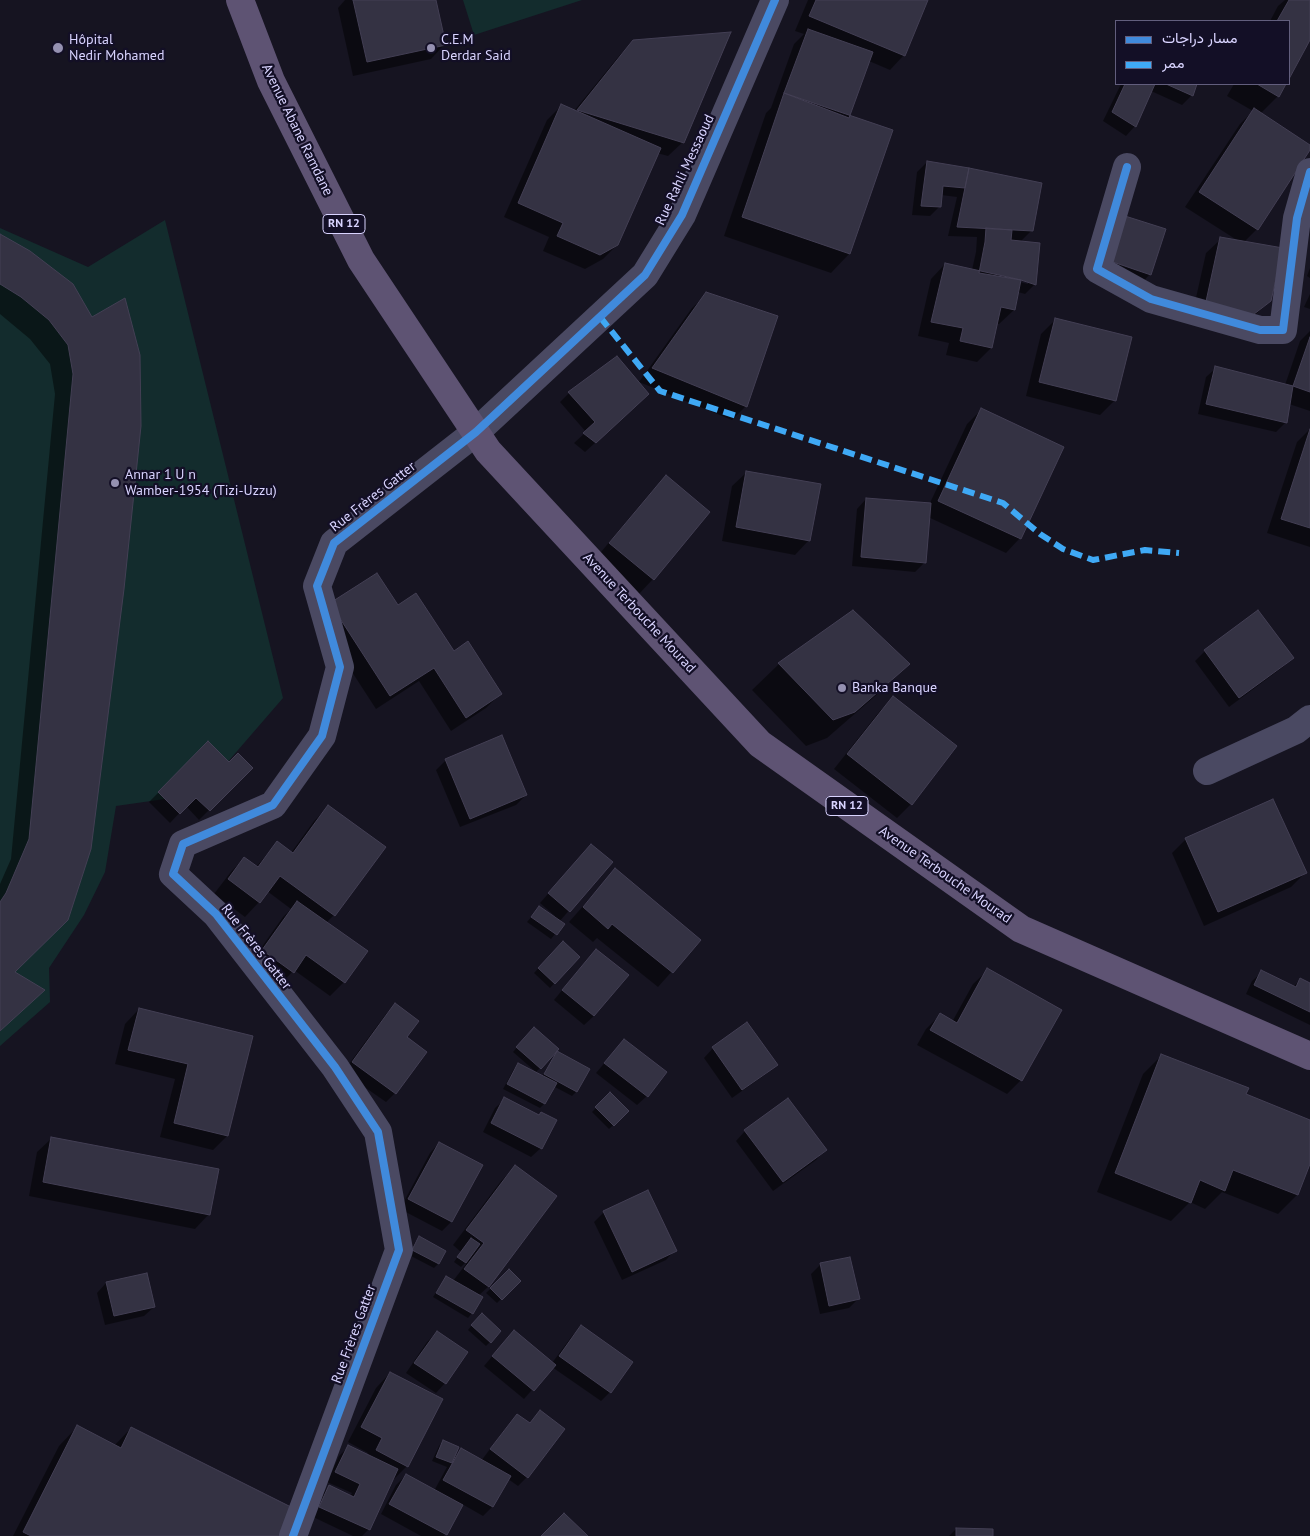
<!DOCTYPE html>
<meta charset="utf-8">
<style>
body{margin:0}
#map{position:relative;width:1310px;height:1536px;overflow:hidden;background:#161421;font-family:"PT Sans",Vazirmatn,sans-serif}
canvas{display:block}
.legend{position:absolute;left:1115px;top:20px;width:175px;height:65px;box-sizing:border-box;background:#130f26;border:1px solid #625e7d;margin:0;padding:6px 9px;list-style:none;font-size:15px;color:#d9d4ff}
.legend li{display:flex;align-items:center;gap:10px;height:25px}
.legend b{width:25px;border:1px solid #625e7d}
</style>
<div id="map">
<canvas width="1310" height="1536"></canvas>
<ul class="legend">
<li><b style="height:6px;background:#408adc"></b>مسار دراجات</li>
<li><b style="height:6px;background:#3fa9f5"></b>ممر</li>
</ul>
</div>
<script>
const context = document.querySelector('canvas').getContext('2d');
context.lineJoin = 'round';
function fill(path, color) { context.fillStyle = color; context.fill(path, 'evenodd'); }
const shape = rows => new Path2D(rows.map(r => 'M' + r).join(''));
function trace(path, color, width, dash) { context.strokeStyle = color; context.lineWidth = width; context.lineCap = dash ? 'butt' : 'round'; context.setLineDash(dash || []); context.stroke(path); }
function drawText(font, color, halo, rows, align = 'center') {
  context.font = font + ' "PT Sans",sans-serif'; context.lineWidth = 4.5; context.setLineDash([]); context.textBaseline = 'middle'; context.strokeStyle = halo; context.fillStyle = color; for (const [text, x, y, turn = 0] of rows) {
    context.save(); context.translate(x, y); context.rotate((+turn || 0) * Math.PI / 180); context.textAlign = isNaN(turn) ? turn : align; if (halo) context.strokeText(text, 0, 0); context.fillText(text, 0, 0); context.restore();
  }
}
fill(shape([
 [463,0,582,0,474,35],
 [165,220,283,698,200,794,116,806,105,872,84,915,49,968,50,1002,0,1046,0,228,88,267]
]), '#132c2d');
fill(shape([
 [345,0,435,0,445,44,431,59,353,76,338,8],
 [808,0,927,0,904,55,890,70,869,61,849,116,849,254,831,273,724,236,766,113,771,108,794,44,804,34,795,31],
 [1285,0,1310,0,1310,38,1289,76,1289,21,1270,21,1278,6],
 [633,42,683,142,668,156,657,153,617,245,603,259,585,269,543,251,549,237,504,217,547,120,561,106,574,111,619,56],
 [1121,84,1196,84,1192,95,1182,105,1151,91,1135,126,1126,136,1103,121],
 [1234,84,1285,84,1278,96,1260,114,1310,148,1257,229,1243,243,1270,301,1255,315,1191,320,1206,253,1221,239,1240,242,1185,207,1240,124,1253,111,1227,96],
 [927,162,1032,230,1020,242,1035,284,1025,294,1018,292,1014,310,999,324,996,324,991,348,977,362,946,355,949,343,918,336,931,279,945,264,972,270,976,252,977,237,948,236,957,197,941,195,940,206,930,216,912,215,917,172],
 [1015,279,1028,282,1028,284,1015,281],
 [1116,227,1150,274,1141,284,1102,271],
 [0,235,92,318,13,972,43,990,0,1031,0,884,11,859,55,394,50,364,30,339,0,314],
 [1310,268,1310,278,1307,276],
 [707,294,746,406,732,420,639,382,692,308],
 [1310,294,1310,309,1304,307],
 [1055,320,1115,400,1100,415,1026,396,1041,334],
 [1310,331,1310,411,1289,404,1286,422,1276,432,1198,414,1206,377,1216,368,1285,385,1300,341],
 [569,393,638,404,585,452,574,443,586,432,560,402],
 [981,410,1020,538,1006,553,928,517,925,562,915,572,852,566,857,509,866,499,929,505,967,424],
 [1310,429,1310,547,1267,533,1297,442],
 [747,472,809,540,795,555,722,541,732,486],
 [666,477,653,579,639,594,596,558,652,491],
 [397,607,500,694,486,708,451,731,419,681,376,709,317,618],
 [853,612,908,664,881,691,827,738,806,746,752,690,779,664],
 [1258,612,1292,658,1283,667,1229,707,1195,661,1205,651],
 [893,698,911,804,897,818,834,769,879,712],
 [208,743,229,763,251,768,199,820,186,806,170,823,149,802],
 [446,760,526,795,516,805,460,827,436,770],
 [328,807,334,915,326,923,344,982,330,996,294,970,279,986,249,965,283,917,291,909,267,891,259,902,245,917,214,894,230,873,244,858,256,867,277,843,291,853,314,821],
 [1186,839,1305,873,1291,887,1204,926,1172,853],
 [582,855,611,862,559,922,563,924,551,939,527,922,539,908,554,918,555,916,540,903],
 [615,870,700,940,658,987,597,938,593,942,569,922],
 [558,947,578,957,550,988,534,973],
 [587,960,594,1016,584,1025,554,1000],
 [988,970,1021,1080,1007,1094,917,1045,926,1029,940,1015,952,1022,973,984],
 [1262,972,1293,987,1300,980,1310,984,1310,1025,1246,994,1252,981],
 [395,1005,405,1038,395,1093,386,1102,343,1072,386,1014],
 [139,1009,251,1037,227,1136,213,1150,160,1137,175,1079,115,1064,125,1024],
 [530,1033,540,1068,536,1072,513,1052],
 [624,1040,647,1096,637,1105,596,1073],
 [713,1048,776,1065,766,1074,732,1098,704,1058],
 [557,1053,576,1092,572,1096,553,1086,544,1104,540,1108,503,1089,514,1069,518,1065,542,1077,553,1057],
 [1162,1055,1244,1095,1310,1121,1310,1161,1297,1195,1278,1214,1222,1192,1205,1209,1190,1202,1171,1221,1097,1192,1143,1074],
 [610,1094,628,1111,609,1129,592,1112],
 [505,1099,541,1148,531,1157,483,1132,495,1108],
 [745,1131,825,1150,816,1160,773,1191,736,1141],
 [52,1138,209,1214,195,1229,29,1196,37,1152],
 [439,1143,481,1166,451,1222,442,1231,400,1209,430,1153],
 [515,1167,555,1196,488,1287,478,1296,472,1313,468,1318,433,1297,446,1277,453,1281,466,1264,465,1263,461,1267,454,1262,461,1252,453,1245,501,1181],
 [604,1212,675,1250,666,1260,622,1280,594,1222],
 [420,1238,438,1264,434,1268,409,1255,415,1242],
 [821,1264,858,1299,849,1308,820,1314,811,1274],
 [509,1271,519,1281,497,1303,486,1293],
 [106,1283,154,1307,144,1316,105,1325,97,1293],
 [477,1319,490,1342,486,1346,468,1330],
 [581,1327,610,1392,601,1401,552,1367,524,1399,484,1366,505,1341,552,1363,572,1336],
 [437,1332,445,1383,436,1393,406,1373,427,1342],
 [390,1373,407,1466,393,1480,392,1480,369,1529,362,1536,353,1536,311,1516,320,1496,330,1486,350,1496,352,1493,327,1482,339,1456,348,1447,367,1455,368,1453,348,1442,376,1388],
 [540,1412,527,1477,518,1486,508,1479,492,1507,483,1516,462,1504,444,1536,421,1536,381,1514,396,1485,406,1475,434,1491,447,1467,432,1461,439,1446,443,1441,453,1458,461,1450,481,1461,508,1425,517,1415,529,1424],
 [77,1427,114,1446,131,1428,292,1536,13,1536,59,1446],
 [956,1529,992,1536,949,1536]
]), '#0007');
const building = shape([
 [353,0,436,0,446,45,367,62,353,0],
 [816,0,928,0,905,56,809,16,816,0],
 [1289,0,1310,0,1310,40,1289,79,1289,21,1277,21,1289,0],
 [808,29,873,52,849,118,784,93,808,29],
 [731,32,684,143,577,110,633,40,731,32],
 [1125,84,1155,84,1136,127,1112,112,1125,84],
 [1166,84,1197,84,1193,96,1166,84],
 [1257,84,1286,84,1279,97,1257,84],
 [784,93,893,130,850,254,742,217,784,93],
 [561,104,661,148,618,245,600,255,557,236,563,223,518,203,561,104],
 [1254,108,1310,145,1310,150,1258,230,1199,192,1254,108],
 [927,161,969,168,965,188,943,186,941,207,921,206,927,161],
 [969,168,1042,183,1033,231,957,227,969,168],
 [1125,216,1166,229,1151,275,1110,261,1125,216],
 [986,228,1012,230,1011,240,1040,243,1036,285,1021,280,979,273,985,242,986,228],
 [0,234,30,251,73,284,92,317,125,298,140,355,141,426,124,589,91,849,68,920,15,972,45,990,0,1031,0,902,6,893,29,839,73,374,68,345,49,320,21,297,0,284,0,234],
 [1220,237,1283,248,1271,301,1249,318,1205,306,1220,237],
 [945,263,1021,280,1015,310,1001,307,992,348,960,341,963,328,931,322,945,263],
 [706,292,778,316,747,407,652,368,706,292],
 [1055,318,1132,337,1116,401,1039,382,1055,318],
 [1310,337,1310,392,1293,386,1310,337],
 [617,356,649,394,596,443,583,433,595,422,568,392,617,356],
 [1215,366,1293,386,1287,423,1206,404,1215,366],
 [981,408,1064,447,1021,539,938,501,981,408],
 [1310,429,1310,528,1281,519,1310,429],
 [746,471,821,484,810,541,736,527,746,471],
 [666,475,710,512,654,580,609,543,666,475],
 [866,498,931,503,926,563,861,557,866,498],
 [377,573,398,605,416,593,454,651,468,641,502,694,466,718,434,668,390,696,330,603,377,573],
 [853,610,910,664,855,712,833,720,778,663,853,610],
 [1258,610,1294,658,1239,698,1204,650,1258,610],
 [893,696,957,746,912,805,847,754,893,696],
 [502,735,527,795,470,819,445,759,502,735],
 [208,741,229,762,238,753,253,768,210,811,196,798,180,814,158,792,208,741],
 [1273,799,1307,873,1218,912,1185,838,1273,799],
 [328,805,386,847,335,916,280,876,260,903,228,879,244,857,258,867,277,841,293,853,328,805],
 [591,844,613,862,570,912,548,893,591,844],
 [615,868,701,940,673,973,612,924,608,929,583,907,615,868],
 [297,901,368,951,345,983,306,955,294,973,262,950,297,901],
 [539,906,565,924,557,935,531,917,539,906],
 [563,941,580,957,555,984,538,968,563,941],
 [596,949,629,975,594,1016,562,990,596,949],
 [987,968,1062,1010,1022,1081,930,1030,940,1013,957,1023,987,968],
 [1261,970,1296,987,1300,978,1310,983,1310,1012,1254,985,1261,970],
 [395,1003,419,1021,407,1037,427,1052,396,1094,352,1062,395,1003],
 [139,1008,253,1036,228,1136,174,1123,188,1064,128,1050,139,1008],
 [747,1022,778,1065,742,1090,712,1047,747,1022],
 [534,1027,559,1049,541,1069,516,1047,534,1027],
 [624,1039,667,1072,648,1097,604,1063,624,1039],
 [557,1051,590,1069,577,1092,544,1074,557,1051],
 [1161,1054,1249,1088,1246,1094,1310,1120,1310,1164,1298,1195,1233,1170,1225,1191,1200,1180,1191,1203,1115,1173,1161,1054],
 [518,1063,557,1083,545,1104,507,1084,518,1063],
 [610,1092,629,1111,614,1126,595,1107,610,1092],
 [504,1097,539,1115,541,1112,557,1120,542,1149,491,1123,504,1097],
 [788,1098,827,1150,783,1182,744,1130,788,1098],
 [51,1137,219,1169,210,1215,43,1182,51,1137],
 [439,1142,483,1165,452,1222,408,1199,439,1142],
 [515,1165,557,1196,489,1287,464,1269,484,1243,466,1230,515,1165],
 [648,1190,677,1251,632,1272,603,1211,648,1190],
 [419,1236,446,1251,439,1264,412,1250,419,1236],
 [471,1238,480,1244,466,1263,457,1257,471,1238],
 [850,1257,860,1299,829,1306,820,1263,850,1257],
 [509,1269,521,1281,502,1300,490,1288,509,1269],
 [147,1273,155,1307,114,1316,106,1282,147,1273],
 [446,1276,483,1297,473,1314,436,1293,446,1276],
 [482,1313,501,1331,491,1343,471,1325,482,1313],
 [581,1325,633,1362,611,1393,559,1356,581,1325],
 [514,1330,556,1365,534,1391,492,1356,514,1330],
 [437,1331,468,1352,446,1384,414,1363,437,1331],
 [390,1372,443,1399,408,1467,376,1450,382,1438,361,1427,390,1372],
 [540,1410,565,1429,528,1478,490,1449,517,1414,530,1423,540,1410],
 [77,1425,121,1448,131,1427,305,1514,294,1536,31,1536,23,1532,77,1425],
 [443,1440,459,1447,452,1463,436,1457,443,1440],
 [348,1445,398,1469,370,1530,319,1507,329,1485,354,1497,360,1484,335,1472,348,1445],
 [461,1448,511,1476,493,1507,443,1480,461,1448],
 [406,1474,463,1505,447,1535,389,1504,406,1474],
 [564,1513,588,1536,541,1536,564,1513],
 [956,1528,993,1529,993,1536,956,1536,956,1528]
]);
fill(building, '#343243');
trace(building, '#433f54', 1);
trace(shape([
 [1127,167,1097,269,1151,299,1260,330,1283,330,1297,218,1310,172],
 [1207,771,1296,730,1310,719],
 [293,1536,399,1250,378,1132,335,1067,216,914,173,874,183,844,273,805,322,736,340,667,317,586,334,543,476,432,645,275,682,215,775,0]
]), '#4a4962', 28);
trace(shape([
 [240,0,271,81,361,260,488,451,760,744,1021,929,1310,1056]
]), '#5e5373', 28);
trace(shape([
 [600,317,660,391,1003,503,1040,534,1063,549,1093,560,1145,550,1179,553]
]), '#3fa9f5', 6, [12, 6]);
trace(shape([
 [1127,167,1097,269,1151,299,1260,330,1283,330,1297,218,1310,172],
 [293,1536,399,1250,378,1132,335,1067,216,914,173,874,183,844,273,805,322,736,340,667,317,586,334,543,476,432,645,275,682,215,775,0]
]), '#408adc', 8);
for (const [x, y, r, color] of [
 [58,48,6,"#9591b1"],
 [431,48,5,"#9591b1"],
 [115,483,5,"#9591b1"],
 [842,688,5,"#9591b1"]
]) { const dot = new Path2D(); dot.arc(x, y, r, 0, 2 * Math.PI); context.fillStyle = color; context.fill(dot); trace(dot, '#130f26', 2); }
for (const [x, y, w] of [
 [344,224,42],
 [847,806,42]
]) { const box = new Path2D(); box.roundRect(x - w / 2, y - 9.5, w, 19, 4); context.fillStyle = '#130f26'; context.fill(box); trace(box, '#d9d4ff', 1); }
drawText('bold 12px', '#d9d4ff', null, [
 ["RN 12",344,224],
 ["RN 12",847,806]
]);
drawText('14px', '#d9d4ff', '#130f26', [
 ["Hôpital",69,40],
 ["Nedir Mohamed",69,56],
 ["C.E.M",441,40],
 ["Derdar Said",441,56],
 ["Annar 1 U n",125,475],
 ["Wamber-1954 (Tizi-Uzzu)",125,491],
 ["Banka Banque",852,688]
], 'left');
drawText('14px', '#d9d4ff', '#130f26', [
 ["Avenue Abane Ramdane",297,130,64],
 ["Rue Rahli Messaoud",685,170,-65],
 ["Rue Frères Gatter",373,497,-38],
 ["Avenue Terbouche Mourad",639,613,47],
 ["Avenue Terbouche Mourad",945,875,35],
 ["Rue Frères Gatter",256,947,52],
 ["Rue Frères Gatter",354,1334,-70]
]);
</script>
